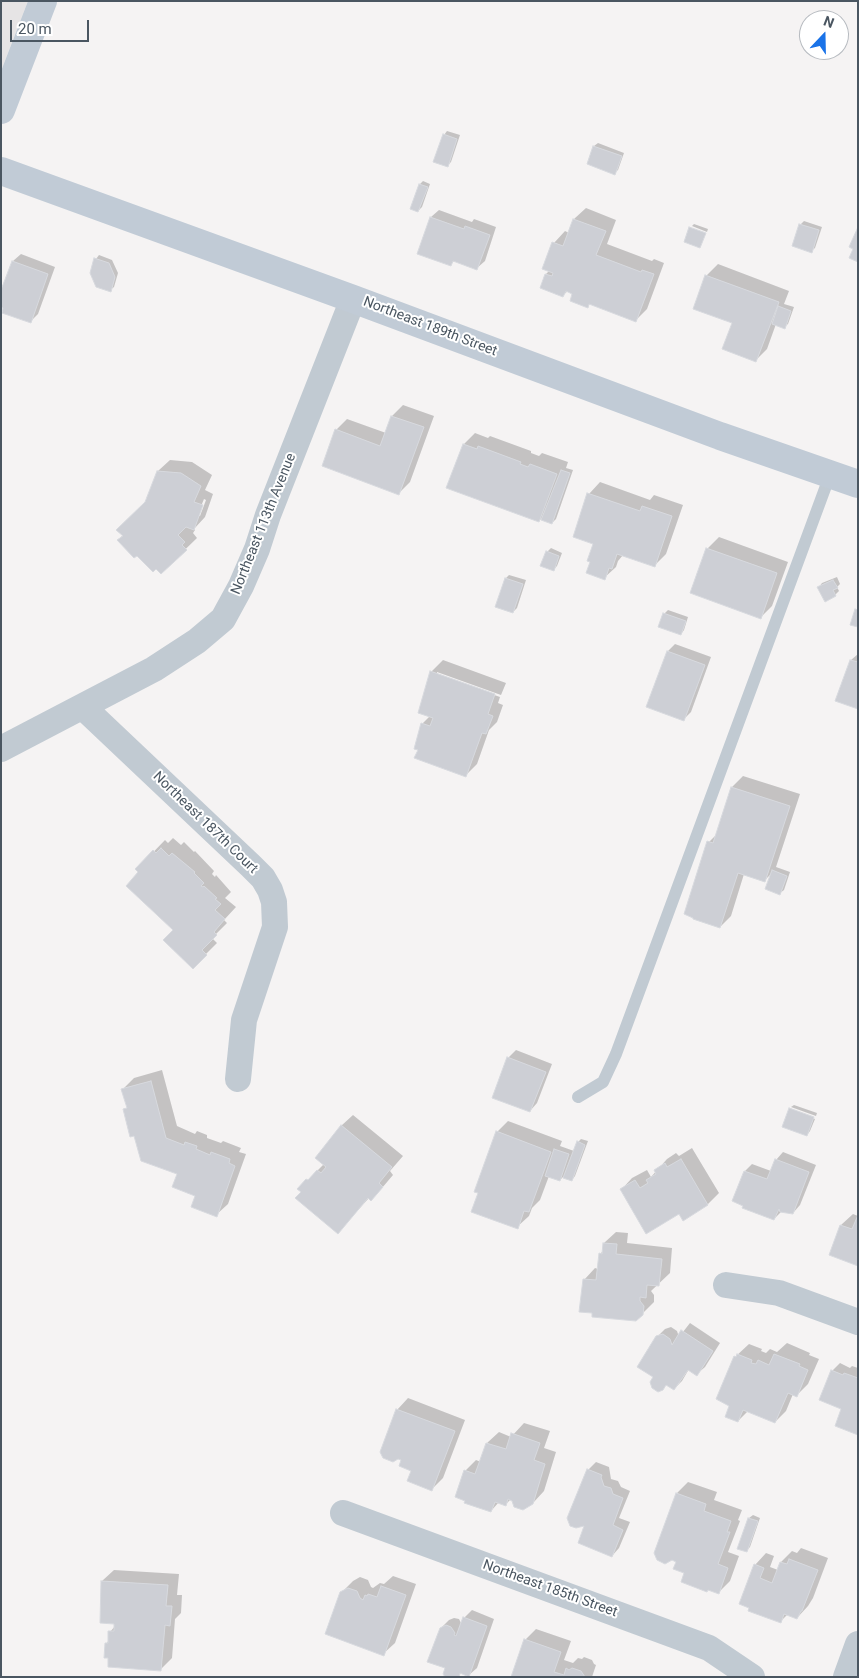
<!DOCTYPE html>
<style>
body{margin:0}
#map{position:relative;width:859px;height:1678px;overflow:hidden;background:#f5f3f3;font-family:Roboto,sans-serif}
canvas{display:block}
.frame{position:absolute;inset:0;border:2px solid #4a5661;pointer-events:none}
.north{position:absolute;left:799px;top:10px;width:50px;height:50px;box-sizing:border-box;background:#fff;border:1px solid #b7bbc0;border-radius:50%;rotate:21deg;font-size:14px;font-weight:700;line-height:20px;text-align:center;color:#4a5661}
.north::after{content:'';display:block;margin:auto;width:18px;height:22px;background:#1a73e8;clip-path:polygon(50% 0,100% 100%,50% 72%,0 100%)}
.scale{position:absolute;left:10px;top:20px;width:79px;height:22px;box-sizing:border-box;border:2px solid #4a5661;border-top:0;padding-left:6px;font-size:15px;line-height:18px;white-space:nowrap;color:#4a5661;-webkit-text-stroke:4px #fff;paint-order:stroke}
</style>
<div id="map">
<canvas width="859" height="1678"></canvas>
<div class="frame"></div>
<div class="north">N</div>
<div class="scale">20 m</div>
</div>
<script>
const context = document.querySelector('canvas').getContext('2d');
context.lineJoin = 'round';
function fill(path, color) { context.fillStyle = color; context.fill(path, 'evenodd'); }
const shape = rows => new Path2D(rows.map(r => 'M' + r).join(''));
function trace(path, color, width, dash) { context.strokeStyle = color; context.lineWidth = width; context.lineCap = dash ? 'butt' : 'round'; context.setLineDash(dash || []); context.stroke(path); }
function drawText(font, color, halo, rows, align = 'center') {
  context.font = font + ' Roboto,sans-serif'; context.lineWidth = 4; context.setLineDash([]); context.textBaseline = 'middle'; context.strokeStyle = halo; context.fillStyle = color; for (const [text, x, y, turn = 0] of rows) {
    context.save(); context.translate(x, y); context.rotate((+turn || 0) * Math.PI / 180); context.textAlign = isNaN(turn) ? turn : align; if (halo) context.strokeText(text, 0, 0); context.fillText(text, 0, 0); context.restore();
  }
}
fill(shape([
 [1,1,28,1,1,71]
]), '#e6e4e5');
fill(shape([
 [447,131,460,135,451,162,448,165,444,135],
 [598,143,624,153,618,170,614,173,588,164,594,146],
 [423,181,430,184,422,207,418,211,420,184],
 [586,208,616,220,607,244,652,261,654,259,664,263,647,309,636,320,591,303,587,307,574,293,568,291,563,295,542,287,546,274,550,270,554,243,565,231,569,233,574,219],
 [439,210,472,222,474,219,496,227,485,261,477,268,455,260,451,264,419,253,431,217],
 [804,221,822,227,815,248,811,251,800,225],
 [694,224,708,229,707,232,692,226],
 [21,254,55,267,38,314,30,322,13,261],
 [99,255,112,260,118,273,114,287,110,290,96,259],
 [718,264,789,291,784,304,794,307,788,324,784,327,776,324,767,349,756,360,733,322,694,308,706,276],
 [403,405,434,416,410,482,399,493,336,430,347,419,386,433,392,416],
 [475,433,488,438,490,436,531,451,531,453,539,456,542,453,568,462,566,468,573,470,556,519,552,523,541,519,539,521,464,444],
 [170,460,192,462,212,475,205,490,213,494,205,517,194,529,195,530,193,533,197,538,161,573,119,540,147,502,158,471],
 [204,499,206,500,200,516,197,516],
 [600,482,650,500,654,495,683,505,666,554,655,565,623,555,618,561,616,567,604,578,594,543,589,494],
 [719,537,788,562,772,606,761,617,707,549],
 [551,548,562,553,557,566,554,569,547,552],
 [509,575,526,580,517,608,513,612,506,578],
 [837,577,840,584,837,587,839,591,835,595,819,587,822,583],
 [668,610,688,617,684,630,681,634,664,614],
 [675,644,711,657,691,712,683,720,668,651],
 [858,654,858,708,837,700,851,660],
 [443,660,506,683,501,695,437,672,437,675,500,697,498,703,503,705,497,722,489,730,477,764,466,775,419,749,422,724,430,716,431,672],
 [743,776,800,794,776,867,790,872,784,890,780,893,773,872,765,880,744,874,731,916,720,927,709,842,717,834,732,787],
 [173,838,181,845,184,842,194,852,195,851,214,871,212,874,215,877,216,875,231,892,225,898,236,907,224,920,227,923,212,938,217,943,193,967,175,930,140,872,137,869,165,840,168,843],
 [516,1050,552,1064,537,1103,530,1111,508,1058],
 [162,1070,177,1126,195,1134,197,1131,207,1135,207,1138,221,1143,223,1141,241,1148,239,1152,246,1154,228,1204,216,1215,196,1195,179,1173,135,1134,125,1110,128,1107,123,1089,134,1078],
 [794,1105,817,1113,816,1116,791,1107],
 [790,1108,815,1119,810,1131,807,1135,784,1126],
 [353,1115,403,1156,390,1171,393,1175,382,1188,371,1199,369,1198,338,1232,299,1189,324,1164,341,1126],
 [508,1121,562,1141,560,1146,574,1151,578,1142,581,1139,588,1141,575,1176,572,1180,563,1177,560,1180,549,1176,540,1200,532,1208,529,1216,517,1227,497,1132],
 [692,1148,719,1193,708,1204,683,1219,679,1213,621,1190,632,1178,647,1170,651,1177,667,1159,676,1153,679,1156],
 [783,1152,816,1165,800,1205,793,1213,782,1211,774,1219,744,1205,745,1171,752,1164,771,1171,776,1160],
 [853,1214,858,1216,858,1265,831,1254,841,1225],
 [616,1232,628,1233,627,1243,672,1248,670,1273,651,1291,654,1295,654,1302,636,1320,584,1280,595,1268,598,1269,600,1254,604,1250,604,1243],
 [690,1323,720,1343,705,1367,697,1374,689,1369,682,1381,674,1389,667,1384,662,1389,655,1376,657,1337,665,1329,671,1327,677,1331,679,1337],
 [787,1343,810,1353,809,1355,819,1359,808,1384,797,1395,793,1394,786,1411,775,1422,748,1411,738,1421,731,1406,735,1357,749,1344,762,1349,761,1351,766,1353,770,1349,777,1352],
 [840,1363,850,1368,852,1366,858,1368,858,1433,843,1409,832,1371],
 [408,1398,465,1420,443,1478,432,1489,403,1460,397,1410],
 [524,1423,550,1431,544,1448,556,1452,544,1491,533,1503,511,1499,506,1504,499,1502,491,1511,465,1471,476,1460,481,1462,487,1443,499,1432,511,1437],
 [596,1462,609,1467,611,1479,618,1481,621,1487,630,1491,619,1518,630,1522,619,1548,612,1556,586,1524,588,1470],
 [688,1482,717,1492,714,1500,742,1510,738,1520,740,1521,728,1552,739,1556,730,1581,719,1592,686,1572,677,1561,655,1553,677,1493],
 [753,1515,760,1518,750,1547,746,1551,739,1548,749,1518],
 [801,1548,828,1558,813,1598,808,1606,797,1618,788,1614,780,1622,750,1610,755,1565,766,1553,774,1556,770,1567,778,1570,781,1562,792,1551,797,1553],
 [114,1570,179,1574,177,1595,182,1595,181,1613,175,1619,172,1658,161,1669,106,1644,109,1640,110,1632,115,1626,102,1581],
 [393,1576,416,1584,395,1643,383,1654,341,1593,353,1581,360,1577,368,1580,371,1587,373,1588,380,1583,384,1584],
 [472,1610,494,1619,477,1668,469,1675,462,1672,458,1677,447,1668,441,1628,449,1620,454,1618,459,1619,462,1625,464,1618],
 [536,1629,571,1641,564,1660,573,1663,578,1658,582,1659,584,1657,592,1660,594,1664,596,1665,592,1677,512,1677,525,1640]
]), '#0003');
const building = shape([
 [443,134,457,139,448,167,433,162,443,134],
 [593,146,622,156,615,175,587,164,593,146],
 [419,184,428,187,418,212,410,209,419,184],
 [430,217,464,229,465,226,490,235,477,270,453,261,451,266,417,254,430,217],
 [573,219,606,231,596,255,641,272,642,270,654,274,636,322,589,304,588,308,570,301,572,294,566,291,563,297,540,288,545,274,552,276,553,273,542,269,552,242,563,246,573,219],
 [799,224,819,230,812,253,792,246,799,224],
 [689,227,706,233,700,248,684,242,689,227],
 [858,227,858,262,849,258,853,249,849,247,858,227],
 [94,258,109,263,115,277,111,292,96,287,90,273,94,258],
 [12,261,48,274,31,323,2,313,3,308,1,307,1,290,12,261],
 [705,275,779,302,756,362,722,349,732,323,693,309,705,275],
 [778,306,791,311,785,329,772,324,778,306],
 [391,416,424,427,399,495,322,466,335,429,380,446,391,416],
 [463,444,477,449,478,446,521,462,520,464,528,467,530,464,557,474,539,522,446,488,463,444],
 [561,470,570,473,552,524,541,520,561,470],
 [157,471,181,473,201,486,194,502,203,505,194,530,186,527,178,535,185,542,182,545,187,550,161,574,156,569,153,572,137,556,134,558,117,540,123,536,116,530,145,502,157,471],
 [587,493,640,511,642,506,672,516,655,567,617,554,612,569,609,568,605,580,586,573,590,562,587,561,593,544,573,537,587,493],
 [706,548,777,573,761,619,690,593,706,548],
 [546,551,559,556,554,571,540,566,546,551],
 [505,578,523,584,513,613,495,607,505,578],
 [833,580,838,588,833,590,836,596,825,602,817,587,833,580],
 [855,609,858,610,858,627,850,625,855,609],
 [663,613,686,621,681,635,658,627,663,613],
 [667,651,705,665,684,721,646,707,667,651],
 [850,660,858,662,858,709,835,701,850,660],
 [430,671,495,694,488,714,493,716,486,734,482,733,466,777,414,758,418,750,414,749,421,723,430,726,433,718,418,713,430,671],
 [731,787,790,806,765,882,738,873,720,928,693,919,693,918,684,914,707,841,713,843,731,787],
 [161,848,169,856,172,853,195,872,194,873,204,883,201,886,203,887,204,886,217,898,215,899,221,904,215,910,225,919,214,932,217,935,202,950,207,955,193,969,163,940,173,930,126,886,138,872,135,869,153,850,156,853,161,848],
 [772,870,787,876,780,895,765,889,772,870],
 [507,1057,546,1072,530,1112,492,1098,507,1057],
 [151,1081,166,1138,184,1145,185,1142,197,1146,196,1149,210,1155,211,1152,230,1159,229,1163,235,1166,217,1217,191,1207,195,1196,172,1187,177,1174,141,1161,134,1136,130,1137,123,1109,127,1108,121,1089,151,1081],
 [789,1108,814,1117,807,1136,782,1127,789,1108],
 [341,1125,392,1167,379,1183,383,1187,371,1201,368,1198,338,1234,295,1198,301,1192,297,1189,306,1179,308,1180,317,1170,321,1173,326,1167,315,1158,341,1125],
 [496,1131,551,1152,529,1212,524,1211,518,1229,471,1212,478,1193,474,1192,496,1131],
 [577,1141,585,1145,572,1181,563,1178,577,1141],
 [554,1149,569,1154,560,1181,545,1176,554,1149],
 [681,1159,708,1205,683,1221,679,1214,646,1234,620,1189,635,1180,640,1188,648,1183,646,1180,656,1174,654,1170,665,1163,667,1167,681,1159],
 [775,1159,809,1172,793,1214,780,1212,779,1209,774,1220,742,1208,743,1206,732,1201,744,1171,767,1179,775,1159],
 [858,1215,858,1266,829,1255,840,1225,852,1229,858,1215],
 [603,1243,617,1244,616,1254,662,1259,659,1286,647,1285,646,1298,640,1297,640,1301,644,1306,643,1315,636,1321,592,1317,592,1313,579,1312,583,1279,596,1280,599,1253,602,1254,603,1243],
 [681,1330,713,1351,697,1376,688,1370,674,1390,666,1385,663,1390,658,1392,652,1388,650,1382,653,1377,637,1367,656,1336,663,1334,670,1339,672,1345,681,1330],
 [737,1354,752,1360,751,1363,756,1364,758,1360,769,1365,774,1354,800,1364,799,1366,808,1370,797,1397,788,1393,775,1423,743,1410,738,1422,725,1417,729,1406,716,1399,734,1356,736,1357,737,1354],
 [831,1370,843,1375,844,1373,858,1378,858,1435,835,1426,841,1409,819,1400,831,1370],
 [396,1409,455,1431,432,1491,407,1481,411,1471,399,1466,401,1460,398,1459,393,1462,383,1458,380,1452,396,1409],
 [511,1433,540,1443,534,1460,545,1464,533,1504,523,1510,514,1507,512,1501,508,1499,506,1506,495,1502,491,1512,464,1503,465,1501,455,1497,464,1470,475,1474,486,1443,506,1449,511,1433],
 [587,1469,602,1475,601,1477,604,1486,611,1488,613,1494,623,1498,613,1525,623,1530,612,1557,578,1543,584,1526,576,1528,570,1526,567,1518,587,1469],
 [676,1493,706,1504,704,1511,731,1521,727,1532,730,1532,718,1564,728,1568,719,1594,708,1590,707,1592,681,1582,684,1573,673,1569,676,1562,672,1560,665,1564,657,1560,654,1553,676,1493],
 [748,1518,758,1521,747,1552,737,1549,748,1518],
 [789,1559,818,1570,802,1611,801,1611,797,1619,784,1614,781,1623,748,1611,749,1608,739,1604,754,1564,764,1568,760,1578,772,1583,780,1562,787,1564,789,1559],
 [101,1581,168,1585,166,1606,172,1606,170,1626,165,1625,161,1671,108,1667,108,1658,104,1658,105,1643,108,1643,108,1631,114,1631,114,1624,100,1623,101,1581],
 [381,1586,406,1595,384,1656,325,1634,340,1592,348,1588,357,1591,360,1598,363,1600,365,1595,367,1596,368,1594,377,1597,381,1586],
 [463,1617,487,1626,469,1677,460,1673,459,1677,445,1677,443,1674,445,1668,427,1662,440,1628,446,1625,451,1627,455,1633,454,1635,456,1636,463,1617],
 [524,1639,561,1652,554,1672,564,1675,566,1668,569,1670,572,1668,581,1671,585,1677,511,1677,524,1639]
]);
fill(building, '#cdcfd5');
trace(building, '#d7d9de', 1);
trace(shape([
 [578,1097,603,1082,616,1054,830,475]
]), '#c1cad2', 12);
trace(shape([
 [83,707,251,866,263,878,270,890,274,902,275,927,244,1020,238,1079],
 [1,749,154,669,197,641,223,619,241,586,257,549,268,515,353,299],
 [726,1285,779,1293,858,1322],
 [343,1513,709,1648,752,1677],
 [846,1677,858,1644]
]), '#c1cad2', 26);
trace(shape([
 [1,110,43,1],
 [1,171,353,299,720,436,858,484]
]), '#c1cbd6', 28);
drawText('14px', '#4a5661', '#fff', [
 ["Northeast 189th Street",430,327,21],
 ["Northeast 113th Avenue",264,524,-68],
 ["Northeast 187th Court",205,823,44],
 ["Northeast 185th Street",550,1589,20]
]);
</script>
